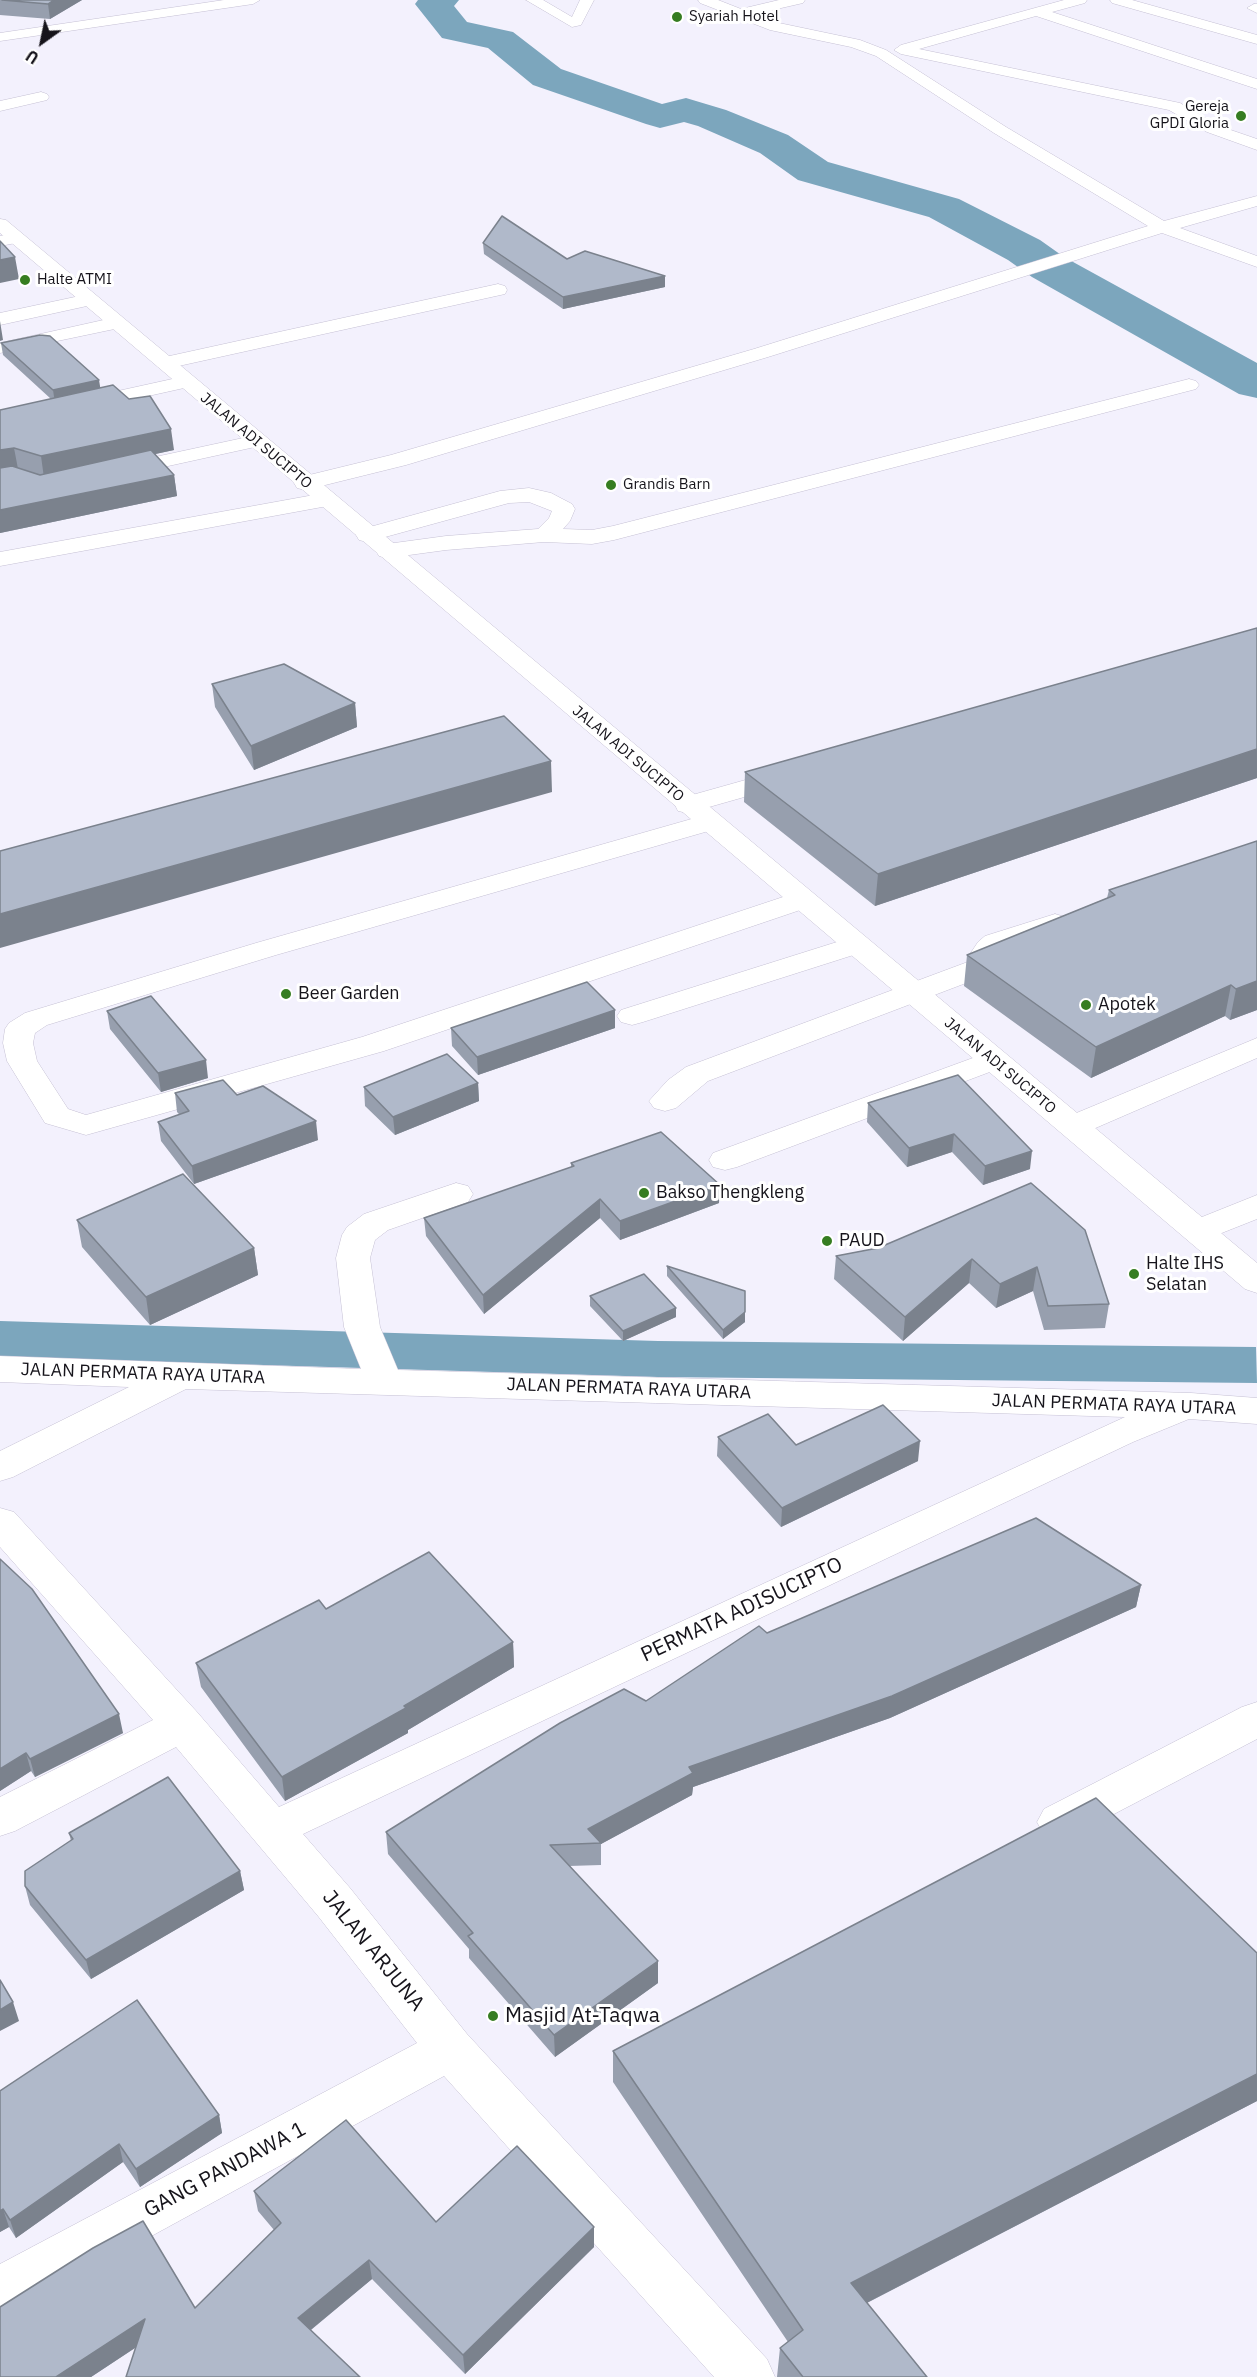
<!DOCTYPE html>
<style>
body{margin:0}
#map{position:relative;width:1257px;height:2377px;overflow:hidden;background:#f3f1fd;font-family:"IBM Plex Sans",sans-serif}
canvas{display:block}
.north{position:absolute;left:12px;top:12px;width:60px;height:60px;-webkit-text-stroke:4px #fff;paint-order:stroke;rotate:213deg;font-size:16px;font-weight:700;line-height:24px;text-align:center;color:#16141b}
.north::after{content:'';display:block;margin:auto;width:21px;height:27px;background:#16141b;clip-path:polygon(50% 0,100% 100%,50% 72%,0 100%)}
</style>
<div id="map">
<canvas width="1257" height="2377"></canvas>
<div class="north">U</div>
</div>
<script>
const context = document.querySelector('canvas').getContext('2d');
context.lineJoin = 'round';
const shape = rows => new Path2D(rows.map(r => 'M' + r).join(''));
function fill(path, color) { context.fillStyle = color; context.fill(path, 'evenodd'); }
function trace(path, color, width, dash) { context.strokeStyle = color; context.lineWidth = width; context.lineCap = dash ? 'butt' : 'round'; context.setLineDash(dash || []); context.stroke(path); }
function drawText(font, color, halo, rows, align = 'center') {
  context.font = font + ' "IBM Plex Sans",sans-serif'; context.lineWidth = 6; context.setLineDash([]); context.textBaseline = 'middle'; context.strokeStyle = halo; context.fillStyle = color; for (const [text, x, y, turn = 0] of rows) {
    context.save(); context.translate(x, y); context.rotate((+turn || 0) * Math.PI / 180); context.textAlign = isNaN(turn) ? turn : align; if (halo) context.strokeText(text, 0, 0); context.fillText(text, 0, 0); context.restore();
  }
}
fill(shape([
 [0,1321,658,1341,1256,1347,1257,1383,658,1377,0,1357,0,1321]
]), '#7ca6bd');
fill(shape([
 [418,0,459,0,454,6,467,22,513,32,561,69,662,104,686,98,726,110,788,135,828,162,959,199,1040,240,1064,257,1257,363,1257,398,1239,394,1032,277,1008,260,929,217,798,180,760,153,698,126,684,122,660,128,646,124,533,85,488,48,442,38,415,4,418,0]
]), '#7ca6bd');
const minor = shape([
 [224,0,260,0,253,4,0,41,0,33,224,0],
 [526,0,543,0,572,17,580,0,594,0,581,25,572,27,526,0],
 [698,0,718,0,741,9,779,0,805,0,803,3,755,14,779,23,860,40,886,50,1006,127,1164,221,1257,196,1257,206,1180,228,1257,256,1257,267,1162,233,768,357,406,465,305,490,297,488,294,483,297,478,391,455,754,349,1148,226,994,133,876,56,851,47,770,30,700,3,698,0],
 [1064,0,1087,0,1085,3,1052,12,1257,79,1257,89,1036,16,919,49,1180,103,1219,126,1257,139,1257,150,1207,132,1169,110,901,54,894,50,901,45,1064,0],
 [1110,0,1132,0,1257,35,1257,44,1112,3,1110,0],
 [1254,4,1257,4,1257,13,1247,8,1254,4],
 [41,92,47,94,49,97,47,100,0,111,0,101,41,92],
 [15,233,21,234,24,238,21,242,0,246,0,236,15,233],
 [498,284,505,286,507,290,505,294,165,369,158,367,155,363,158,359,165,357,498,284],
 [89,294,96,296,98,300,96,304,0,325,0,313,89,294],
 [117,317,124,319,127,323,124,327,0,353,0,343,117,317],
 [186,376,193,378,196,382,193,386,0,429,0,417,186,376],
 [1189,379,1196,381,1199,385,1196,389,614,540,592,544,544,542,446,550,387,558,379,556,376,551,379,546,387,544,446,536,538,529,549,518,552,511,529,502,509,503,367,542,359,540,356,535,359,530,500,491,529,488,551,493,572,504,575,509,570,521,563,529,592,530,613,526,1189,379],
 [257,435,264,437,268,441,264,445,118,477,110,476,107,471,110,466,118,465,257,435],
 [325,493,333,495,336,500,333,505,0,566,0,552,325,493],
 [788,768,797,770,801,776,797,782,688,813,678,811,675,805,678,799,788,768],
 [709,814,719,816,723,822,719,828,276,955,47,1025,35,1033,33,1043,37,1061,68,1109,86,1115,362,1037,792,894,802,891,812,894,816,900,812,906,384,1051,86,1135,45,1123,7,1061,3,1043,5,1029,9,1023,25,1013,256,943,709,814],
 [1055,914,1065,917,1069,923,1065,929,1005,948,1000,954,1003,960,995,972,708,1081,676,1108,665,1111,654,1108,649,1101,668,1080,686,1067,973,960,970,954,978,942,985,936,1055,914],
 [856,936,866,939,871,945,866,951,643,1022,632,1025,621,1022,617,1016,621,1010,856,936],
 [1257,1038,1257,1058,1084,1133,1073,1136,1062,1133,1057,1126,1062,1119,1257,1038],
 [992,1051,1003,1053,1007,1060,1003,1067,737,1167,725,1170,713,1167,709,1160,713,1153,992,1051],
 [456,1183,468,1186,473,1194,468,1202,388,1230,375,1240,370,1258,380,1327,398,1370,1191,1393,1257,1398,1257,1424,1189,1419,1133,1442,303,1834,350,1888,467,2034,767,2359,775,2377,714,2377,444,2076,18,2309,0,2316,0,2264,417,2043,318,1916,176,1747,15,1831,0,1836,0,1797,153,1720,0,1547,0,1508,14,1512,197,1712,279,1807,1125,1417,186,1389,13,1477,0,1481,0,1451,129,1387,0,1382,0,1356,361,1369,344,1327,336,1258,342,1235,347,1227,364,1214,456,1183],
 [1257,1195,1257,1219,1199,1242,1187,1239,1182,1231,1187,1223,1257,1195],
 [1257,1702,1257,1739,1074,1835,1059,1840,1044,1835,1037,1822,1044,1809,1242,1707,1257,1702]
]);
const highway = shape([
 [0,219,6,220,1257,1263,1257,1293,1245,1289,0,233,0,219]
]);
trace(minor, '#c5c0d4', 1);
trace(highway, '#c5c0d4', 1);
fill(minor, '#fff');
fill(highway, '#fff');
fill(shape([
 [0,0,82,0,50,19,0,15],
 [483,243,567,259,665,287,563,309,484,254],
 [1,343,100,388,174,450,155,454,174,475,177,496,0,533,0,410,51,399,3,355],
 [1257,628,1257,778,875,906,744,802,745,772],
 [212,684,355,703,357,727,254,770,215,707],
 [1257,841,1257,1010,1230,1020,1225,1016,1091,1078,964,986,967,955,1107,898,1109,890],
 [615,1010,615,1028,478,1075,452,1046,451,1028],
 [107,1011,208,1078,161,1092,110,1029],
 [958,1075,1030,1169,983,1185,952,1152,907,1167,867,1122,868,1103],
 [478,1083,479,1101,395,1135,365,1106,364,1087],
 [175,1093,237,1095,318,1140,194,1184,161,1141,158,1122,180,1115,177,1112],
 [571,1163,719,1203,620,1240,600,1218,484,1314,426,1236,424,1218,571,1167],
 [1031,1183,1109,1304,1105,1328,1044,1330,1033,1291,996,1308,969,1283,903,1341,834,1279,836,1256,878,1248],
 [77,1220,254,1248,258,1275,150,1325,82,1247],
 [667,1266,745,1322,723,1339,667,1276],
 [590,1296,676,1308,676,1317,623,1341,590,1306],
 [718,1437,796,1445,918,1461,781,1527,717,1456],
 [0,1559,123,1733,35,1777,31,1771,0,1791],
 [1141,1585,1136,1607,890,1718,693,1787,692,1795,601,1844,601,1865,569,1866,658,1983,555,2057,469,1958,469,1949,388,1854,386,1832,646,1701,767,1633],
 [326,1609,513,1642,514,1667,408,1730,408,1733,285,1801,201,1687,196,1663],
 [69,1833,240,1871,244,1890,91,1979,30,1905,25,1886,71,1841],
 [1257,1953,1257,2101,867,2303,927,2377,777,2377,780,2348,788,2342,613,2082,613,2051],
 [0,2091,219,2115,222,2133,140,2187,123,2162,16,2238,9,2227,0,2232],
 [254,2191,436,2222,594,2227,594,2247,465,2374,372,2279,311,2330,135,2348,91,2377,0,2377,195,2308,274,2230,258,2211]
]), '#979fae');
fill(shape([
 [54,0,82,0,50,19,48,4],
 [15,257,19,279,0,283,0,260],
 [665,276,665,287,563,309,563,297],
 [0,321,3,340,0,341],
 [99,380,101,392,55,403,53,390],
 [171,429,174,450,44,478,41,456],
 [14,448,18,469,0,472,0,450],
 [174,475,177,496,0,533,0,510],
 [355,703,357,727,254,770,251,746],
 [1257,749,1257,778,875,906,878,874],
 [551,761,552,792,0,948,0,914],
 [1257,981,1257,1010,1230,1020,1236,989],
 [1231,985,1225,1016,1091,1078,1096,1047],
 [615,1010,615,1028,478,1075,477,1057],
 [206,1060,208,1078,161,1092,158,1073],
 [478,1083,479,1101,395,1135,393,1117],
 [316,1121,318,1140,194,1184,192,1166],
 [954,1134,952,1152,907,1167,909,1148],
 [1032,1151,1030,1169,983,1185,985,1166],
 [720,1185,719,1203,620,1240,620,1221],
 [600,1199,600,1218,484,1314,483,1295],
 [254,1248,258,1275,150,1325,146,1297],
 [972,1259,969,1283,903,1341,905,1317],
 [1037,1267,1033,1291,996,1308,1000,1284],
 [676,1308,676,1317,623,1341,623,1331],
 [745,1312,745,1322,723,1339,723,1330],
 [920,1441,918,1461,781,1527,782,1508],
 [1141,1585,1136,1607,890,1718,693,1787,692,1795,601,1844,601,1843,588,1829,689,1767],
 [513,1642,514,1667,408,1730,408,1733,285,1801,282,1777],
 [119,1714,123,1733,35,1777,30,1759],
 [26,1753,31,1771,0,1791,0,1769],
 [240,1871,244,1890,91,1979,86,1960],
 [658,1961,658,1983,555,2057,554,2035],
 [13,2002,19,2021,0,2031,0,2010],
 [1257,2074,1257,2101,847,2313,851,2283],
 [219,2115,222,2133,140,2187,136,2169],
 [119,2144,123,2162,16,2238,10,2220],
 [3,2209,9,2227,0,2232,0,2211],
 [594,2227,594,2247,465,2374,463,2355],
 [369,2260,372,2279,302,2337,298,2318],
 [145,2319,150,2338,91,2377,56,2377]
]), '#7b828d');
const building = shape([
 [2,0,54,0,48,4,2,0],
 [502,216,567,259,585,251,665,276,563,297,483,243,502,216],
 [0,241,15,257,0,260,0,241],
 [40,335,50,336,99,380,53,390,1,343,40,335],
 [113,385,129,399,150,396,171,429,41,456,14,448,0,450,0,410,113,385],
 [151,450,174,475,0,510,0,468,12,466,40,475,151,450],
 [1257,628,1257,749,878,874,745,772,1257,628],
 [284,664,355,703,251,746,212,684,284,664],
 [504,716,551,761,0,914,0,851,504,716],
 [1257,841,1257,981,1236,989,1231,985,1096,1047,967,955,1115,895,1109,890,1257,841],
 [587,982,615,1010,477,1057,451,1028,587,982],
 [151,996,206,1060,158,1073,107,1011,151,996],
 [447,1054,478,1083,393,1117,364,1087,447,1054],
 [958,1075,1032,1151,985,1166,954,1134,909,1148,868,1103,958,1075],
 [223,1080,237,1095,263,1086,316,1121,192,1166,158,1122,189,1111,175,1093,223,1080],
 [661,1132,720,1185,620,1221,600,1199,483,1295,424,1218,574,1166,571,1163,661,1132],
 [183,1174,254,1248,146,1297,77,1220,183,1174],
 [1031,1183,1085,1230,1109,1304,1048,1306,1037,1267,1000,1284,972,1259,905,1317,836,1256,878,1248,1031,1183],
 [667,1266,745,1291,745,1312,723,1330,667,1266],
 [644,1274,676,1308,623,1331,590,1296,644,1274],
 [883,1405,920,1441,782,1508,718,1437,768,1414,796,1445,883,1405],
 [1036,1518,1141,1585,892,1696,689,1767,693,1773,588,1829,601,1843,550,1845,658,1961,554,2035,468,1936,473,1933,386,1832,560,1723,624,1689,646,1701,759,1626,767,1633,1036,1518],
 [429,1552,513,1642,404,1706,406,1708,282,1777,196,1663,319,1600,326,1609,429,1552],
 [0,1559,32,1589,119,1714,30,1759,26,1753,0,1769,0,1559],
 [168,1777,240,1871,86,1960,25,1886,25,1871,73,1839,69,1833,168,1777],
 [1096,1798,1257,1953,1257,2074,851,2283,927,2377,803,2377,780,2348,803,2330,613,2051,1096,1798],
 [0,1980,13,2002,0,2010,0,1980],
 [137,2000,219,2115,136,2169,119,2144,10,2220,3,2209,0,2211,0,2091,137,2000],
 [346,2120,436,2222,517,2146,594,2227,463,2355,369,2260,298,2318,360,2377,126,2377,145,2319,56,2377,0,2377,0,2307,93,2248,143,2221,195,2308,281,2223,254,2191,346,2120]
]);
fill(building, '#b0b9ca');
trace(building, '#7b828d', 1.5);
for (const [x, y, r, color] of [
 [677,17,6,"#367d21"],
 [1241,116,6,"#367d21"],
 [25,280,6,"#367d21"],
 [611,485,6,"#367d21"],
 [286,994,6,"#367d21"],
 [1086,1005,6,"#367d21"],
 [644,1193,6,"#367d21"],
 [827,1241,6,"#367d21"],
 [1134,1274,6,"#367d21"],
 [493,2016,6,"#367d21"]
]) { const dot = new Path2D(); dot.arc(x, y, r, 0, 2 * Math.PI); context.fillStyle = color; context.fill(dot); trace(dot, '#fff', 2); }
drawText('15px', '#16141b', '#fff', [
 ["Syariah Hotel",689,17],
 ["Gereja",1229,107,"right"],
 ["GPDI Gloria",1229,124,"right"],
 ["Halte ATMI",37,280],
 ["Grandis Barn",623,485]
], 'left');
drawText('15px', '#16141b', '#fff', [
 ["JALAN ADI SUCIPTO",256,441,40],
 ["JALAN ADI SUCIPTO",628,754,40],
 ["JALAN ADI SUCIPTO",1000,1066,40]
]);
drawText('18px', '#16141b', '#fff', [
 ["Beer Garden",298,994],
 ["Apotek",1098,1005],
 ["Bakso Thengkleng",656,1193],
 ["PAUD",839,1241],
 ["Halte IHS",1146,1264],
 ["Selatan",1146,1285]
], 'left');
drawText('18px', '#16141b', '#fff', [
 ["JALAN PERMATA RAYA UTARA",143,1374,2],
 ["JALAN PERMATA RAYA UTARA",629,1389,2],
 ["JALAN PERMATA RAYA UTARA",1114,1405,2]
]);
drawText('21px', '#16141b', '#fff', [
 ["PERMATA ADISUCIPTO",742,1610,-25],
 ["JALAN ARJUNA",373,1951,51],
 ["GANG PANDAWA 1",225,2170,-28]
]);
drawText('21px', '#16141b', '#fff', [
 ["Masjid At-Taqwa",505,2016]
], 'left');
</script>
